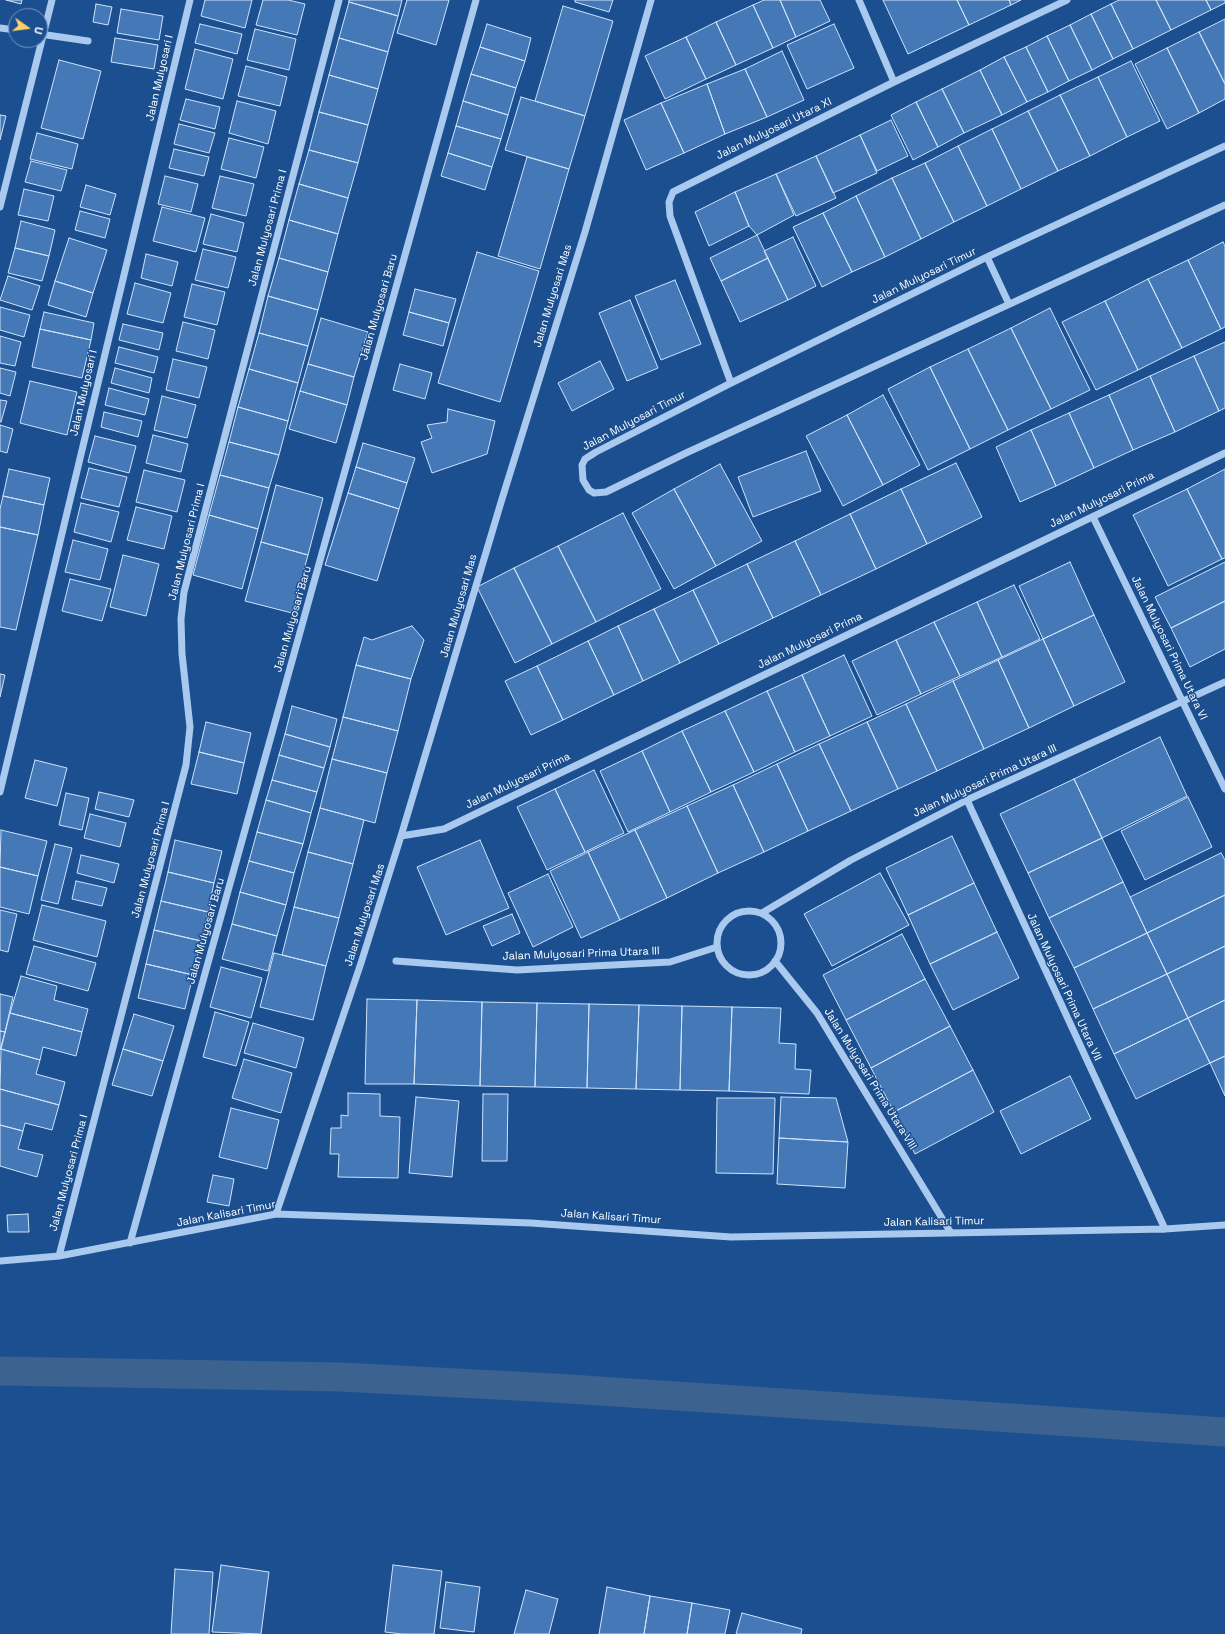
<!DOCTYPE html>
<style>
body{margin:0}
#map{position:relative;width:1225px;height:1634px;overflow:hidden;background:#1b4f8f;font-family:"Space Grotesk",sans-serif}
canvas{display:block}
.north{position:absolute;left:8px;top:8px;width:40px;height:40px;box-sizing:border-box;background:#1b4f8f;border:1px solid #7695bc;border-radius:50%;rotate:104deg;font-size:11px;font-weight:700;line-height:16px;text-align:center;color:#fff}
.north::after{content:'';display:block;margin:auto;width:14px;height:18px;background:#ffd166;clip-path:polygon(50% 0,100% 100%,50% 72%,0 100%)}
</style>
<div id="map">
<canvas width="1225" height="1634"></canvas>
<div class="north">U</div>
</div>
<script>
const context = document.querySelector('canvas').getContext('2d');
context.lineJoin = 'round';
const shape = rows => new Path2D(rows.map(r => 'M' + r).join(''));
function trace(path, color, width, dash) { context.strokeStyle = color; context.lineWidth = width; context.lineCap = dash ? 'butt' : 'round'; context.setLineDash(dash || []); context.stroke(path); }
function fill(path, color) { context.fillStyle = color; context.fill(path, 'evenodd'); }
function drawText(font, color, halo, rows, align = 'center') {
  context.font = font + ' "Space Grotesk",sans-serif'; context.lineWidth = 3; context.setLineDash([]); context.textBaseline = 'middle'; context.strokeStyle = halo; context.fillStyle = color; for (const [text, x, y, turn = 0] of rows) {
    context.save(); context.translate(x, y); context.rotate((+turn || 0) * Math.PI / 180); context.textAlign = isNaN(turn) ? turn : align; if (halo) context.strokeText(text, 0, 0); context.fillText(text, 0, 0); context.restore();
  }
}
trace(shape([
 [0,1371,341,1377,554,1388,1225,1432]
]), '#3c6290', 29);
const building = shape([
 [6,0,22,0,21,4,6,0],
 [205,0,252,0,245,28,201,16,205,0],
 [263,0,288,0,305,4,297,35,256,25,263,0],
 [349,0,402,0,398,16,349,2,349,0],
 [407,0,449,0,436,45,397,33,407,0],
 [575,0,613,0,609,12,575,2,575,0],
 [764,0,780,0,796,37,773,48,753,5,764,0],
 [780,0,820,0,830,21,796,37,780,0],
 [883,0,957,0,969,25,908,54,883,0],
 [957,0,1009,0,1011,5,969,25,957,0],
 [1009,0,1021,0,1011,5,1009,0],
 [1119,0,1156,0,1171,30,1133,49,1111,4,1119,0],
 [1156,0,1206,0,1211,10,1171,30,1156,0],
 [1206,0,1225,0,1225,3,1211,10,1206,0],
 [349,2,398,16,388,52,339,38,349,2],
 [96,4,112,7,108,25,93,22,96,4],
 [1111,4,1133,49,1113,59,1091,14,1111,4],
 [753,5,773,48,736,65,716,22,753,5],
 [563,6,613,21,585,116,535,101,563,6],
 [121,9,163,16,159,40,117,33,121,9],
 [1091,14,1113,59,1092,70,1070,25,1091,14],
 [1225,19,1225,84,1199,32,1225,19],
 [716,22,736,65,706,79,686,37,716,22],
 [200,24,242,34,237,54,195,43,200,24],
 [487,24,531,38,525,61,480,47,487,24],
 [834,24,854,68,807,89,787,45,834,24],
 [1070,25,1092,70,1069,81,1047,36,1070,25],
 [255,29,296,39,289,70,247,60,255,29],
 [1199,32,1225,84,1225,99,1199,113,1167,48,1199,32],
 [1047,36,1069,81,1048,92,1026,47,1047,36],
 [686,37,706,79,665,99,645,56,686,37],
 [115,38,158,45,154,69,111,62,115,38],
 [339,38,388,52,378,89,329,75,339,38],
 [480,47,525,61,516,88,471,74,480,47],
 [1026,47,1048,92,1027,102,1004,57,1026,47],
 [1167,48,1199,113,1167,129,1135,64,1167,48],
 [195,49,233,59,223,99,185,89,195,49],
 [782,51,804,100,767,117,745,69,782,51],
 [1004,57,1027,102,1002,115,980,70,1004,57],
 [59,60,101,71,83,139,41,128,59,60],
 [1131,61,1160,121,1127,137,1098,77,1131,61],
 [246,66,287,77,280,106,238,96,246,66],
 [745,69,767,117,725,134,707,84,745,69],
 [980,70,1002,115,964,133,942,89,980,70],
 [471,74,516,88,508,115,463,101,471,74],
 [329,75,378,89,368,125,319,112,329,75],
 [1098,77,1127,137,1090,156,1060,95,1098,77],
 [707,84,725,134,684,153,661,103,707,84],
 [942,89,964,133,938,147,916,102,942,89],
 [1060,95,1090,156,1058,171,1028,111,1060,95],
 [521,97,585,116,569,169,505,150,521,97],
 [186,99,220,107,215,129,180,120,186,99],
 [237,101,276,111,268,144,229,133,237,101],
 [463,101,508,115,501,139,456,126,463,101],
 [916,102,938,147,913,160,891,115,916,102],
 [661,103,684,153,646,170,624,120,661,103],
 [1028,111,1058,171,1021,189,992,129,1028,111],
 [319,112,368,125,358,163,309,150,319,112],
 [0,115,6,116,0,140,0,115],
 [891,120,908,156,877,171,860,135,891,120],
 [179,124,215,133,209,153,174,144,179,124],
 [456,126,501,139,492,167,448,153,456,126],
 [992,129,1021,189,987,206,958,146,992,129],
 [37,133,78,144,72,169,30,159,37,133],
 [860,135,877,173,833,193,816,156,860,135],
 [229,138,264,147,256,178,221,169,229,138],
 [958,146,987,206,954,222,925,163,958,146],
 [174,149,209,157,204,176,169,168,174,149],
 [309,150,358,163,348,198,299,184,309,150],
 [448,153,492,167,485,190,441,176,448,153],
 [816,156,836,198,796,216,776,174,816,156],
 [527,157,569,169,540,269,498,256,527,157],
 [31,161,67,170,61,191,25,182,31,161],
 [925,163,954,222,921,239,892,178,925,163],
 [776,174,794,215,757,235,749,226,735,192,776,174],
 [165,176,198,184,191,212,158,204,165,176],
 [220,176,254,184,246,216,212,208,220,176],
 [892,178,921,239,885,257,856,196,892,178],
 [299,184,348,198,338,234,289,220,299,184],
 [86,185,116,194,110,215,80,207,86,185],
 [24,189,54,196,48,221,18,215,24,189],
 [735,192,749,226,709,246,695,212,735,192],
 [856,196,885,257,852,272,823,213,856,196],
 [162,207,205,218,196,252,153,241,162,207],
 [80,211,110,219,105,238,75,230,80,211],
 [823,213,852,272,822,287,793,227,823,213],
 [211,214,244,223,237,252,203,244,211,214],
 [289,220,338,234,328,272,279,258,289,220],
 [21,221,55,230,49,256,15,248,21,221],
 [757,235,768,258,721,281,710,258,757,235],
 [793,237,816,286,788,300,764,251,793,237],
 [69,238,107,250,93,293,55,281,69,238],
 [1223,242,1225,246,1225,327,1221,329,1188,260,1223,242],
 [15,248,49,256,42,281,8,273,15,248],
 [203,249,236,257,228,288,195,280,203,249],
 [477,252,539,271,500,402,438,383,477,252],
 [146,254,178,262,172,286,141,278,146,254],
 [279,258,328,272,318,310,268,296,279,258],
 [768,258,788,300,740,322,721,281,768,258],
 [1188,260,1221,329,1182,348,1148,279,1188,260],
 [8,276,40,286,32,310,0,300,8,276],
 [1148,279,1182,348,1138,370,1105,301,1148,279],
 [675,280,701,344,661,360,635,296,675,280],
 [55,281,93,293,86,317,48,305,55,281],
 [135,283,171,293,163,323,127,314,135,283],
 [192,284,225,292,217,325,184,317,192,284],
 [415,289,456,299,449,323,409,312,415,289],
 [268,296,318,310,308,346,259,333,268,296],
 [630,300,658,368,627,381,599,313,630,300],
 [1105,301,1138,370,1096,390,1062,322,1105,301],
 [0,307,30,315,24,337,0,330,0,307],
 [1050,308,1090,390,1051,409,1011,328,1050,308],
 [44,312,94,323,91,340,40,329,44,312],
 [409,312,449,323,443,346,403,335,409,312],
 [321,318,368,332,354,377,308,364,321,318],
 [183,322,215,330,208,359,176,351,183,322],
 [123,324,163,333,159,350,119,340,123,324],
 [1011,328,1051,409,1008,430,968,349,1011,328],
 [40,329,91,340,82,378,32,367,40,329],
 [259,333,308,346,298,383,249,369,259,333],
 [0,336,21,342,15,366,0,363,0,336],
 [1225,342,1225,408,1219,411,1194,356,1225,342],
 [119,347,158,357,154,373,115,363,119,347],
 [968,349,1008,430,970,449,930,367,968,349],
 [1194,356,1219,411,1175,432,1150,376,1194,356],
 [173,359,207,367,199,398,166,390,173,359],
 [600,361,614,389,572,411,558,383,600,361],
 [308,364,354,377,347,405,300,391,308,364],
 [400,364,432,373,425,399,393,390,400,364],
 [930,367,970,449,928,470,888,389,930,367],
 [0,368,16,372,10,396,0,393,0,368],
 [115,368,152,378,149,393,111,383,115,368],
 [249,369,298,383,288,421,238,407,249,369],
 [1150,376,1175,432,1133,450,1109,395,1150,376],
 [30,381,77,392,67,435,20,423,30,381],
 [109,388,149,399,145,415,105,405,109,388],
 [300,391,347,405,336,443,289,429,300,391],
 [883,395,920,465,883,485,847,415,883,395],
 [1109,395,1133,450,1094,468,1069,413,1109,395],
 [162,396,196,405,187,438,154,430,162,396],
 [0,400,7,401,1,422,0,422,0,400],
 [238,407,288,421,279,455,229,442,238,407],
 [448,409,495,421,487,454,432,473,421,442,432,438,427,425,447,422,448,409],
 [104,412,142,421,138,437,101,427,104,412],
 [1069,413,1094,468,1056,486,1031,430,1069,413],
 [847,415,883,485,843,506,806,436,847,415],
 [0,425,13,429,7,453,0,451,0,425],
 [1031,430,1056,486,1020,502,996,447,1031,430],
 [153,435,188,444,181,472,146,463,153,435],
 [95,436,136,446,129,473,88,462,95,436],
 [229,442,279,455,269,488,220,475,229,442],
 [363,443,415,458,407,483,356,467,363,443],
 [806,451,821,491,753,517,738,477,806,451],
 [956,463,982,517,927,544,901,489,956,463],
 [720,464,762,541,716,566,674,489,720,464],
 [356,467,407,483,399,509,348,493,356,467],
 [89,468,127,477,119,507,81,498,89,468],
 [9,469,50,478,44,505,3,496,9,469],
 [1225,469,1225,558,1222,559,1187,489,1225,469],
 [144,470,185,480,177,512,136,502,144,470],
 [220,475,269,488,258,529,209,515,220,475],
 [276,485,323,498,308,555,261,542,276,485],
 [674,489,716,566,674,589,632,513,674,489],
 [901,489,927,544,876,569,850,514,901,489],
 [1187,489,1222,559,1168,586,1133,515,1187,489],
 [348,493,399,509,377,581,325,565,348,493],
 [3,496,44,505,38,535,0,527,0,509,3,496],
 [81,503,119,512,111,542,74,532,81,503],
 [136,507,172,516,164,549,127,540,136,507],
 [623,513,661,589,596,622,558,546,623,513],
 [850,514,876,569,821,595,795,541,850,514],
 [209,515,258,529,242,589,193,575,209,515],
 [0,527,38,535,16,630,0,627,0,527],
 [73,540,108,549,100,580,65,572,73,540],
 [795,541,821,595,773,618,747,564,795,541],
 [261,542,308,555,292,613,245,601,261,542],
 [558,546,596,622,552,644,514,568,558,546],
 [123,555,159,564,146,616,110,607,123,555],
 [1070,562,1094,615,1043,639,1019,586,1070,562],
 [1225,562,1225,601,1171,628,1155,597,1225,562],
 [747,564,773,618,719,644,693,590,747,564],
 [514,568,552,644,515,663,477,587,514,568],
 [70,579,111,589,102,621,62,611,70,579],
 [1014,585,1040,639,1002,657,977,602,1014,585],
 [693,590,719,644,680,663,654,609,693,590],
 [1225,601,1225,649,1190,667,1171,628,1225,601],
 [977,602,1002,657,960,676,934,622,977,602],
 [654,609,680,663,643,681,618,626,654,609],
 [1094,615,1125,682,1074,706,1043,639,1094,615],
 [934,622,960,676,921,694,896,640,934,622],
 [412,626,424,640,411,679,356,665,364,637,372,640,412,626],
 [618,626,643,681,614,695,588,641,618,626],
 [1043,639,1074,706,1029,728,998,660,1043,639],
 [896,640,921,694,877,715,852,661,896,640],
 [588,641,614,695,563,720,537,666,588,641],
 [844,655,872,716,830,736,802,675,844,655],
 [998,660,1029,728,984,749,953,681,998,660],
 [356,665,411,679,398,731,343,717,356,665],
 [537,666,563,720,531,735,505,681,537,666],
 [0,674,5,675,0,697,0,674],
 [802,675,830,736,795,752,767,691,802,675],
 [953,681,984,749,937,771,906,704,953,681],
 [767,691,795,752,754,772,725,711,767,691],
 [906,704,937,771,898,789,867,722,906,704],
 [292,706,337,719,330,747,285,734,292,706],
 [725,711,754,772,711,792,682,731,725,711],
 [343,717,398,731,387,773,332,759,343,717],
 [206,722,251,733,244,763,199,752,206,722],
 [867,722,898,789,851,811,819,744,867,722],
 [682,731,711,792,670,812,642,751,682,731],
 [285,734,330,747,324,768,279,755,285,734],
 [1160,737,1187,796,1102,838,1074,779,1160,737],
 [819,744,851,811,808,831,777,764,819,744],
 [642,751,670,812,628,832,600,771,642,751],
 [199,752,244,763,237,794,191,784,199,752],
 [279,755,324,768,317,792,272,780,279,755],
 [332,759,387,773,375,823,320,808,332,759],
 [35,760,67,768,57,806,25,798,35,760],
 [777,764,808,831,764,852,733,785,777,764],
 [594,770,624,833,585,852,555,789,594,770],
 [1074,779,1102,838,1028,873,1000,814,1074,779],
 [272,780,317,792,311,813,266,800,272,780],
 [733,785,764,852,718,873,687,806,733,785],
 [555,789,585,852,547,870,517,807,555,789],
 [99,792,134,800,129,817,95,809,99,792],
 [66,793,89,798,82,830,59,825,66,793],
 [1188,797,1212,847,1145,880,1121,831,1188,797],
 [266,800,311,813,303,844,257,832,266,800],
 [687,806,718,873,667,898,635,830,687,806],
 [320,808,364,820,353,864,308,852,320,808],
 [90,814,126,823,120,847,84,838,90,814],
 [1,830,47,841,38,876,0,867,1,830],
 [635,830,667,898,620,920,588,852,635,830],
 [257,832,303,844,294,873,249,861,257,832],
 [952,836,974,883,908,915,886,868,952,836],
 [1102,838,1123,882,1049,918,1028,873,1102,838],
 [175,840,222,851,214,883,168,872,175,840],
 [480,840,509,908,446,935,417,867,480,840],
 [55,844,72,848,58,904,41,900,55,844],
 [308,852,353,864,339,918,294,907,308,852],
 [588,852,620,920,581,938,550,871,588,852],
 [1221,853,1225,860,1225,895,1147,933,1130,897,1221,853],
 [81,855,119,864,114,883,77,873,81,855],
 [249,861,294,873,286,905,240,892,249,861],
 [0,867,38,876,29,914,0,907,0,867],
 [168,872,214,883,208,912,161,901,168,872],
 [880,873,909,925,832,966,804,914,880,873],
 [548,874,573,927,533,947,508,893,548,874],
 [76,881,107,888,102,906,72,899,76,881],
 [1123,882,1147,933,1074,968,1049,918,1123,882],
 [974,883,997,932,930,964,908,915,974,883],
 [240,892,286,905,277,936,232,924,240,892],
 [1225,895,1225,946,1167,974,1147,933,1225,895],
 [161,901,208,912,201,941,154,930,161,901],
 [42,905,106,921,97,957,33,940,42,905],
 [294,907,339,918,326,966,282,955,294,907],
 [0,910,17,914,8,952,0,950,0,910],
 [512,914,520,933,492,946,483,926,512,914],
 [232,924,277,936,268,971,222,959,232,924],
 [154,930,201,941,193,975,146,964,154,930],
 [997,932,1019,978,953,1010,930,964,997,932],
 [1147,933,1167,974,1093,1009,1074,968,1147,933],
 [902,934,925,979,846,1020,823,975,902,934],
 [34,946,96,963,88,991,26,974,34,946],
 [1225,946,1225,1000,1188,1018,1167,974,1225,946],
 [274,953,326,966,313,1020,260,1007,274,953],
 [146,964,193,975,185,1009,138,998,146,964],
 [221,967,262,978,251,1018,210,1007,221,967],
 [1167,974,1188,1018,1114,1054,1093,1009,1167,974],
 [21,976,57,986,54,1000,88,1009,82,1032,10,1013,21,976],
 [925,979,950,1026,871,1068,846,1020,925,979],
 [0,994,13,997,5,1032,0,1031,0,994],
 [367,999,417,1000,414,1084,365,1084,367,999],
 [417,1000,482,1002,480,1086,414,1084,417,1000],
 [1225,1000,1225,1056,1210,1063,1188,1018,1225,1000],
 [482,1002,537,1003,535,1087,480,1086,482,1002],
 [537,1003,589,1004,587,1088,535,1087,537,1003],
 [589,1004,639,1005,636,1089,587,1088,589,1004],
 [639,1005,682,1006,680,1090,636,1089,639,1005],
 [682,1006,732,1007,729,1091,680,1090,682,1006],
 [732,1007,781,1008,779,1043,796,1044,795,1069,811,1070,809,1094,729,1091,732,1007],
 [215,1012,249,1022,236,1066,203,1057,215,1012],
 [10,1013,82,1032,76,1056,43,1047,40,1060,1,1049,10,1013],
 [134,1014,174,1026,163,1061,123,1049,134,1014],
 [1188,1018,1210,1063,1136,1099,1114,1054,1188,1018],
 [253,1023,304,1038,296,1068,244,1053,253,1023],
 [950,1026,973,1070,894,1112,871,1068,950,1026],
 [0,1031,5,1032,0,1050,0,1031],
 [1,1049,40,1060,36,1074,65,1082,59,1105,0,1089,1,1049],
 [123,1049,163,1061,152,1096,112,1085,123,1049],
 [1225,1056,1225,1096,1210,1063,1225,1056],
 [244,1059,292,1073,281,1113,232,1098,244,1059],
 [973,1070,994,1112,915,1154,894,1112,973,1070],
 [1070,1076,1091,1119,1021,1154,1000,1111,1070,1076],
 [0,1089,59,1105,52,1130,25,1123,23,1131,0,1125,0,1089],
 [348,1093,380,1094,380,1116,400,1117,398,1178,338,1177,339,1154,330,1154,331,1128,341,1128,341,1115,348,1116,348,1093],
 [483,1094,508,1094,507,1161,482,1161,483,1094],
 [416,1097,459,1101,452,1177,409,1173,416,1097],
 [781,1097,836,1098,848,1142,779,1138,781,1097],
 [717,1098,775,1098,773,1174,716,1173,717,1098],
 [231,1108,279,1120,267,1169,219,1157,231,1108],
 [0,1125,23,1131,18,1149,43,1155,37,1177,0,1166,0,1125],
 [779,1138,848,1142,845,1188,777,1184,779,1138],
 [213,1175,234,1179,229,1206,207,1202,213,1175],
 [28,1214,29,1232,8,1232,7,1215,28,1214],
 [221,1565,269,1572,261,1634,212,1632,221,1565],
 [393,1565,442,1571,434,1634,402,1634,385,1632,393,1565],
 [175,1569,213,1572,209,1634,171,1634,175,1569],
 [446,1582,480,1587,474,1632,440,1628,446,1582],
 [607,1587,650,1596,644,1634,599,1634,607,1587],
 [526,1590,558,1599,549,1634,514,1634,526,1590],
 [650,1596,692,1603,687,1634,644,1634,650,1596],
 [692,1603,730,1610,725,1634,687,1634,692,1603],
 [742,1613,802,1629,801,1634,736,1634,742,1613]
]);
fill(building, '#4478b7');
trace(building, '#cfe3fa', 1);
trace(shape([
 [859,0,894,82],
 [0,28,16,30],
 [40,34,88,41],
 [1225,146,987,257,731,383,596,452,585,459,582,465,583,480,589,490,594,493,606,492,686,453,1225,205],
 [0,207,52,0],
 [987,257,1009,304],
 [731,383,670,216,669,202,673,192,894,82,1067,0],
 [1093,517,1225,789],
 [0,792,190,0],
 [967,800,1165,1229],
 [401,836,444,829,1225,453],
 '717 943a32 32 0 1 1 64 0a32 32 0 1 1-64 0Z',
 [762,913,851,860,967,800,1225,682],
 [396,961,517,970,670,962,717,947],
 [775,961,817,1013,951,1233],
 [276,1214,361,963,401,836,502,499,585,232,651,0],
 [130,1243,476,0],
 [59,1256,186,765,190,727,182,654,181,619,184,592,339,0],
 [0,1261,59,1256,276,1214,531,1223,731,1237,1165,1229,1225,1225]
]), '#a9c9ee', 7);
drawText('11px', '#fff', '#1b4f8f', [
 ["Jalan Mulyosari I",160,78,-77],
 ["Jalan Mulyosari Utara XI",774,129,-26],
 ["Jalan Mulyosari Prima I",268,228,-75],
 ["Jalan Mulyosari Timur",924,276,-26],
 ["Jalan Mulyosari Mas",553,296,-73],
 ["Jalan Mulyosari Baru",379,307,-74],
 ["Jalan Mulyosari I",84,393,-77],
 ["Jalan Mulyosari Timur",634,421,-28],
 ["Jalan Mulyosari Prima",1102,500,-26],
 ["Jalan Mulyosari Prima I",187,542,-76],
 ["Jalan Mulyosari Mas",459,606,-74],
 ["Jalan Mulyosari Baru",293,619,-74],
 ["Jalan Mulyosari Prima",810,641,-26],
 ["Jalan Mulyosari Prima Utara VI",1169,648,64],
 ["Jalan Mulyosari Prima",518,781,-26],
 ["Jalan Mulyosari Prima Utara III",985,781,-25],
 ["Jalan Mulyosari Prima I",151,860,-75],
 ["Jalan Mulyosari Mas",365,915,-72],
 ["Jalan Mulyosari Baru",206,931,-74],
 ["Jalan Mulyosari Prima Utara III",581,954,-2],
 ["Jalan Mulyosari Prima Utara VII",1064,987,65],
 ["Jalan Mulyosari Prima Utara VIII",870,1079,58],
 ["Jalan Mulyosari Prima I",69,1173,-75],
 ["Jalan Kalisari Timur",226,1214,-11],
 ["Jalan Kalisari Timur",611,1217,4],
 ["Jalan Kalisari Timur",934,1222,-1]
]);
</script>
